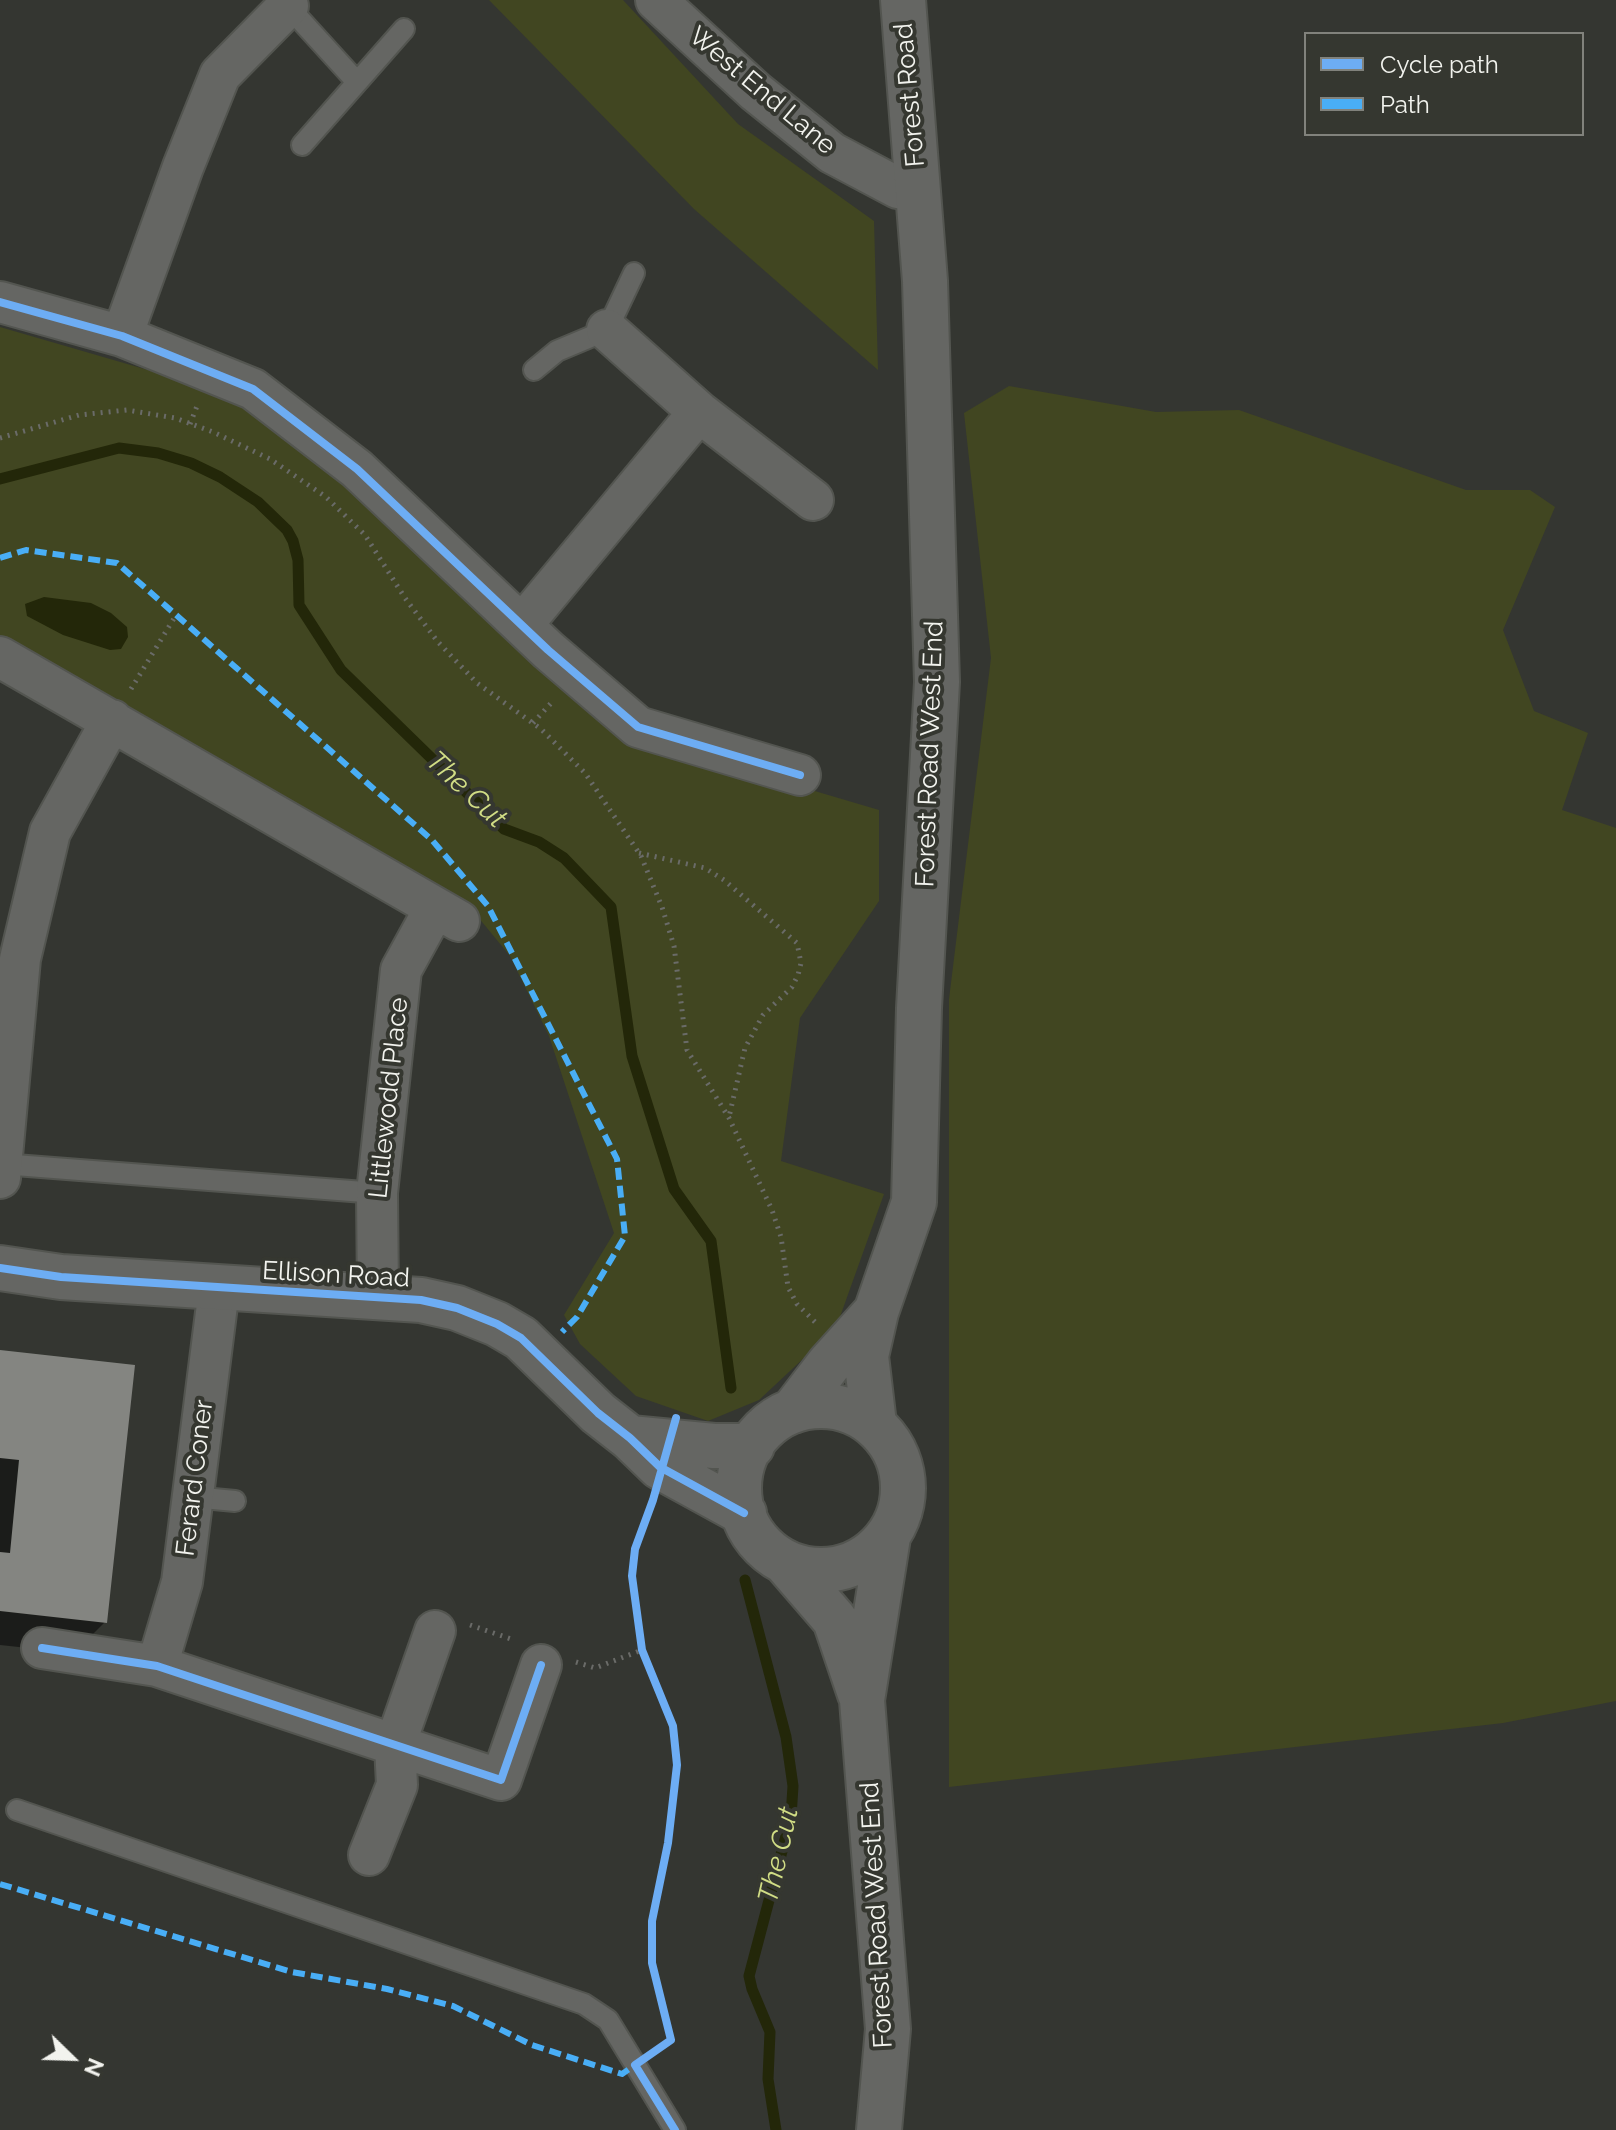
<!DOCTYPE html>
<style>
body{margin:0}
#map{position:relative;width:1616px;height:2130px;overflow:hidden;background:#343631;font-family:Raleway,sans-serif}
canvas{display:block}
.legend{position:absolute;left:1304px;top:32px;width:280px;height:104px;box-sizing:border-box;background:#353730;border:2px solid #81827c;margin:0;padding:10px 14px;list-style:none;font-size:24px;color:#f2f3ee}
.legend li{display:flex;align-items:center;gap:16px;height:40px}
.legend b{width:40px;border:2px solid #81827c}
.north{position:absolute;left:32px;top:2018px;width:80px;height:80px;-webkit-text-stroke:6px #353730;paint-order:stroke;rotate:113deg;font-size:22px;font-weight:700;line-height:32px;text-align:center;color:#f2f3ee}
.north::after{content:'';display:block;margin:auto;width:28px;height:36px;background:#f2f3ee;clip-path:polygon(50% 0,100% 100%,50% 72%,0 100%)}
</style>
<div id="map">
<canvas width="1616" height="2130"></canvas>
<ul class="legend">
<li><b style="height:10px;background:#6dadf4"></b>Cycle path</li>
<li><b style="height:10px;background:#49aef6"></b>Path</li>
</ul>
<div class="north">N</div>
</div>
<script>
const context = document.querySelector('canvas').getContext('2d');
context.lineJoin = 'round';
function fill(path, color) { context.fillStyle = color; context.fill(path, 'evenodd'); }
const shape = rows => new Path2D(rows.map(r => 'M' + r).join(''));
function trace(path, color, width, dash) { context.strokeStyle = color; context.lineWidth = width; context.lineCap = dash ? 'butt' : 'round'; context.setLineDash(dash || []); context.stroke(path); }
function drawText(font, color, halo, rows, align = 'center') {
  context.font = font + ' Raleway,sans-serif'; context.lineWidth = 8; context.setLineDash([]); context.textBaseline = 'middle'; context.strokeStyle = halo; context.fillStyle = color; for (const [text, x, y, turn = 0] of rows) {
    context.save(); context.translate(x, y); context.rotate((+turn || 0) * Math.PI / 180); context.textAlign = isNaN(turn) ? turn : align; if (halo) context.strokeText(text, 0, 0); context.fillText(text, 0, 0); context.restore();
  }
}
fill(shape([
 [489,0,623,0,738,124,874,221,878,370,694,209],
 [0,327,227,393,343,483,622,734,879,810,879,901,800,1018,781,1161,884,1194,836,1328,759,1400,708,1421,636,1396,580,1344,564,1315,614,1233,549,1036,510,956,464,900,43,659,0,643],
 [1009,386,1156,412,1239,410,1466,490,1530,490,1555,507,1503,630,1534,711,1588,733,1562,810,1616,828,1616,1701,1503,1723,949,1787,949,999,991,658,964,413]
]), '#414621');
fill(shape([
 [44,597,91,603,111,613,127,627,128,637,121,649,110,650,63,635,27,616,25,604]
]), '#232709');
fill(shape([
 [0,1352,105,1622,74,1653,0,1645]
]), '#0007');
trace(shape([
 [0,479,119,448,158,453,191,463,220,477,258,502,287,530,293,541,298,560,299,605,341,670,504,829,539,842,564,858,611,907,632,1056,674,1189,711,1241,731,1388],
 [745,1580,786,1737,793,1786,791,1817,749,1976,752,1989,770,2032,768,2079,776,2130]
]), '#232709', 11);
fill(shape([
 [0,1350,135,1365,107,1623,0,1611,0,1552,10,1553,19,1460,0,1458]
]), '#848581');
const lane = shape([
 [285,3,356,81],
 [302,145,404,29],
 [534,370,557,351,607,330,634,273],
 [2,1164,377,1193],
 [192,1497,235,1501],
 [17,1810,584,2004,608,2020,675,2130]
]);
const street = shape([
 [656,0,756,92,832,153,898,188,918,190],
 [0,302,122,336,253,389,357,469,548,650,638,727,800,775],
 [607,330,699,412,813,500],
 [122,336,183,167,220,75,288,6],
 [522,625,699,412],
 [0,657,459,921],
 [0,1178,20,959,50,832,112,720],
 [378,1297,377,1193,401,970,435,908],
 [42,1648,157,1666,501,1780,541,1665],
 [157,1666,182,1582,219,1289],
 [369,1855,397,1785,395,1745,435,1631]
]);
const secondary = shape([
 [0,1268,61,1277,421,1300,457,1308,497,1324,521,1338,598,1413,630,1438,660,1467,744,1513],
 '739 1488a82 82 0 1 1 164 0a82 82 0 1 1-164 0Z',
 [793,1411,829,1364,874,1314],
 [874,1424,866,1356,876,1312,914,1202,919,1008,937,682,925,281,903,0],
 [630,1438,714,1446,752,1446],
 [785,1562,835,1620,860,1694],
 [879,2130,888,2029,862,1700,888,1537]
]);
trace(lane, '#535550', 24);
trace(street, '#535550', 44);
trace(secondary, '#535550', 48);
trace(shape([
 [190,424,197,406],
 [0,438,79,415,127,410,175,418,213,432,270,459,326,497,365,535,405,598,438,642,477,683,541,729,585,773,641,856,662,907,674,946,687,1050,729,1118,772,1210,781,1237,788,1287,797,1304,816,1323],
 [131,689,176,615],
 [533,723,552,702],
 [639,853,705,868,724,880,797,943,801,963,798,975,792,987,763,1015,745,1048,729,1117],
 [470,1625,514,1640],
 [576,1662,595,1668,642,1650]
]), '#6a6b68', 5, [2, 6]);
trace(lane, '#656663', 20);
trace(street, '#656663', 40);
trace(secondary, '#656663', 44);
trace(shape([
 [0,558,26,550,117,563,432,840,488,906,617,1159,625,1236,577,1317,562,1332],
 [0,1884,292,1972,387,1989,453,2006,532,2045,622,2074,635,2065]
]), '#49aef6', 6, [12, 6]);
trace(shape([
 [0,302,122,336,253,389,357,469,548,650,638,727,800,775],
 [0,1268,61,1277,421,1300,457,1308,497,1324,521,1338,598,1413,630,1438,660,1467,744,1513],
 [42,1648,157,1666,501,1780,541,1665],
 [675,2130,635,2065,671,2040,652,1963,652,1921,668,1843,677,1765,673,1726,642,1650,632,1576,635,1549,653,1500,676,1418]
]), '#6dadf4', 8);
drawText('26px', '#f2f3ee', '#353730', [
 ["West End Lane",762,91,40],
 ["Forest Road",910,95,-95],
 ["Forest Road West End",930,754,-88],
 ["Littlewodd Place",389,1098,-84],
 ["Ellison Road",336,1275,3],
 ["Ferard Coner",195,1478,-83],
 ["Forest Road West End",877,1915,-93]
]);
drawText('italic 28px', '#d1dd85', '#353730', [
 ["The Cut",466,790,43],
 ["The Cut",779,1855,-77]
]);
</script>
